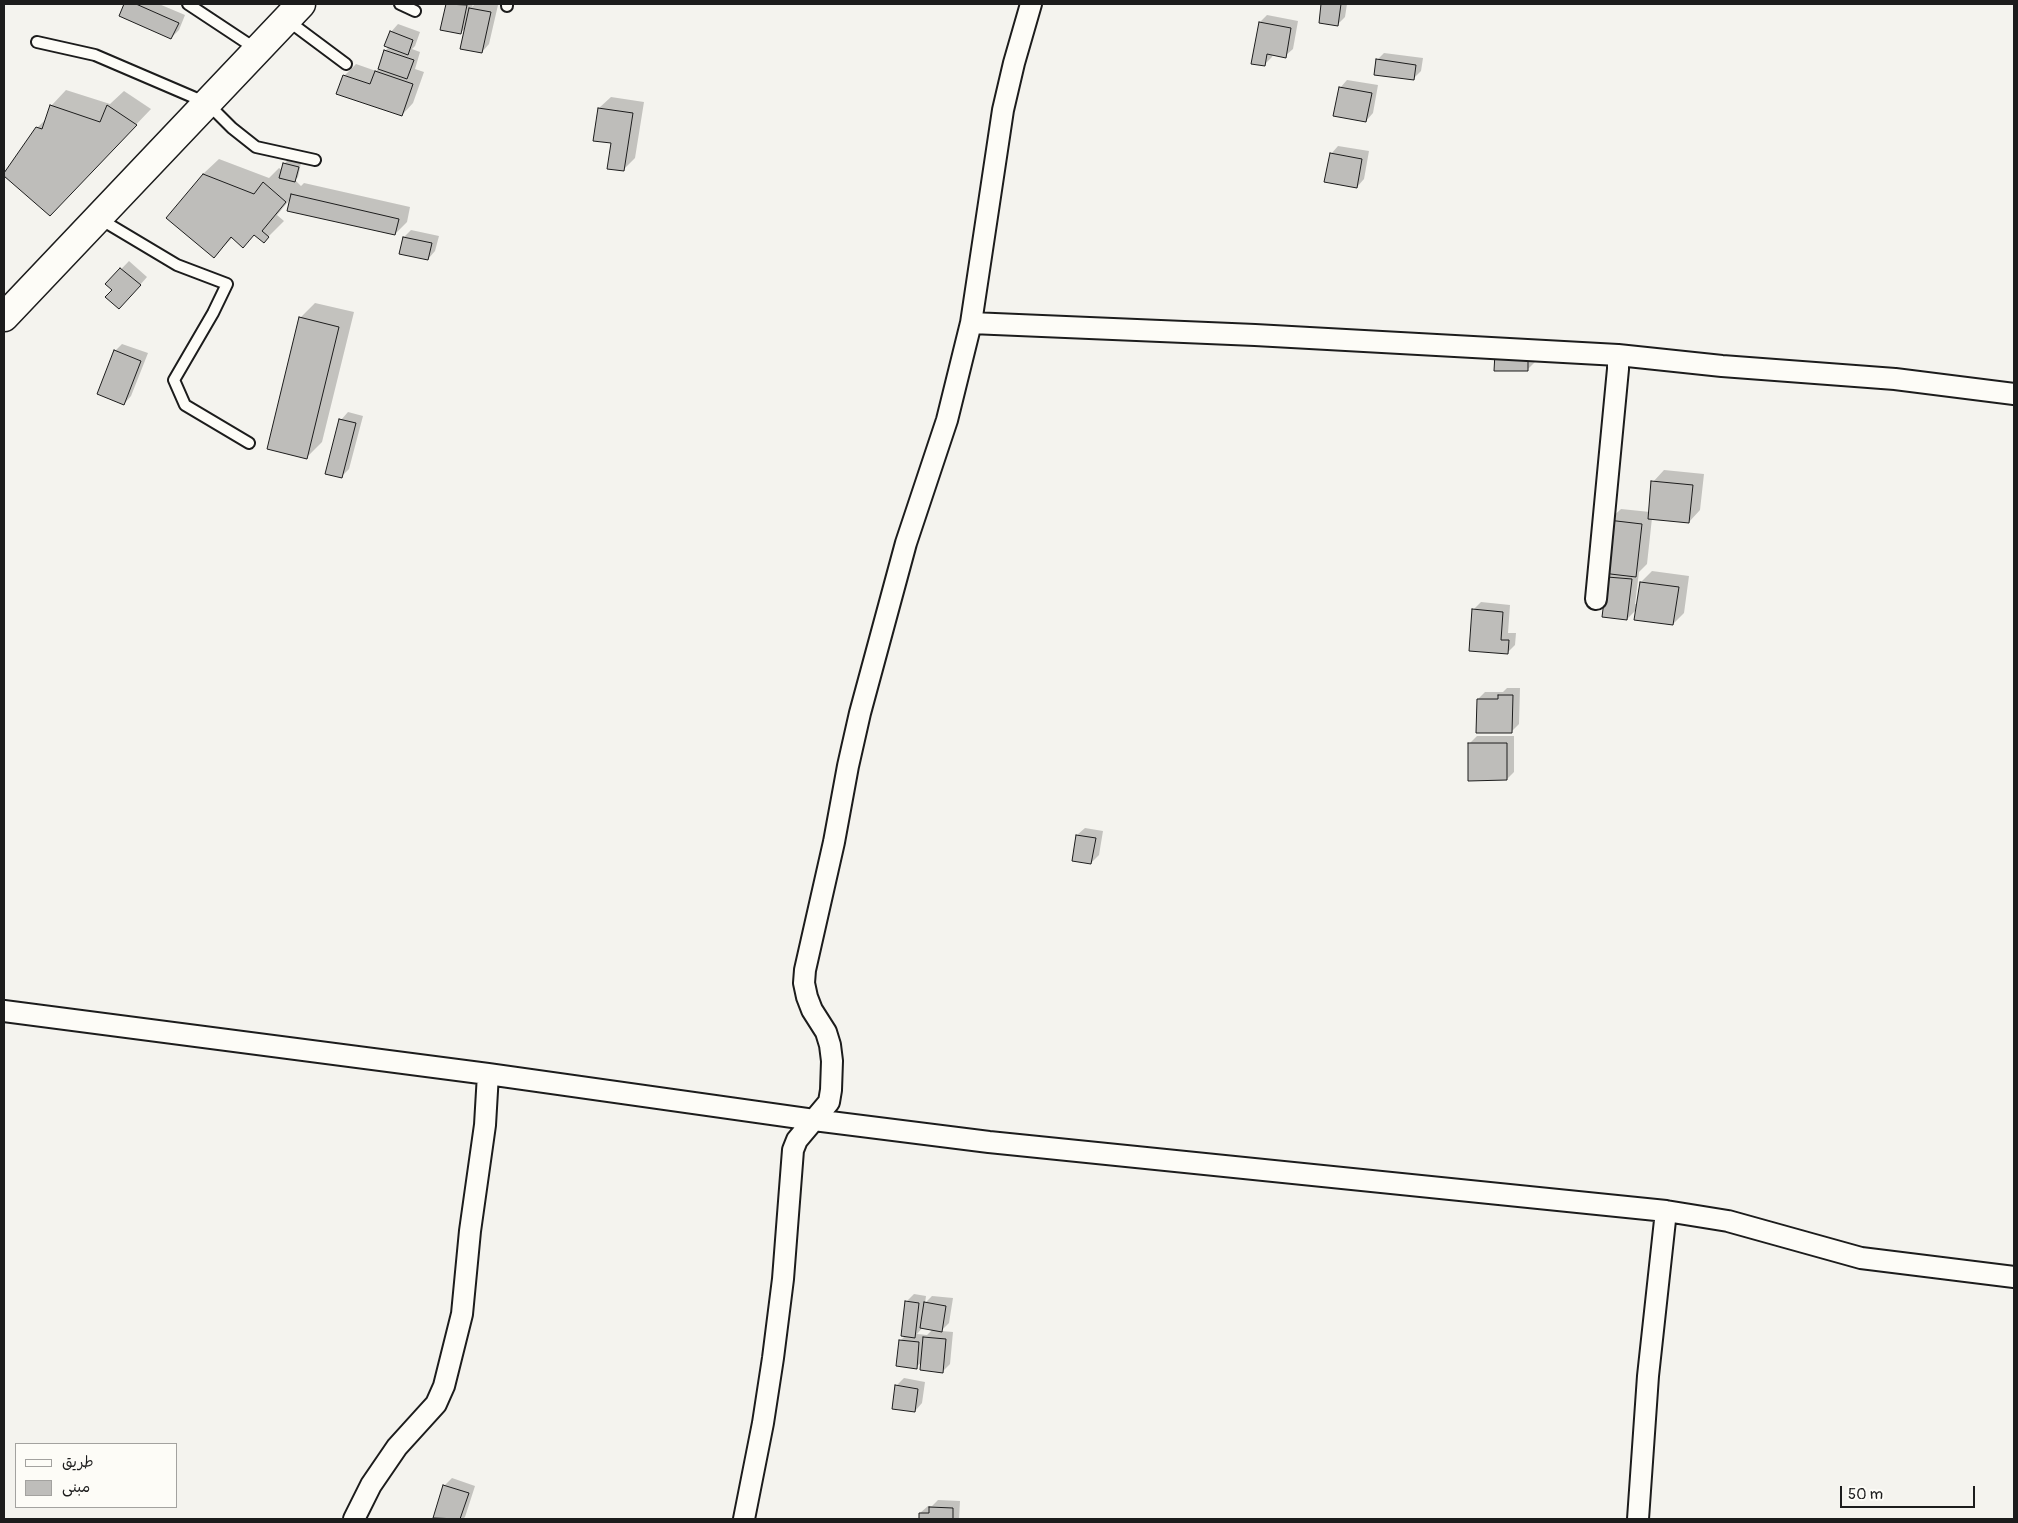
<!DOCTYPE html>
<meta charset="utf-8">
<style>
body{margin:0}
#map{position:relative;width:2018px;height:1523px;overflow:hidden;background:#f4f3ee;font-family:Pangolin,"Playpen Sans Arabic",sans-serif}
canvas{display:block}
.frame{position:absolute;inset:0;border:5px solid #1c1c1c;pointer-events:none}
.legend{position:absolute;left:15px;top:1443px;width:162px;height:65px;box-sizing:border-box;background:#fdfcf7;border:1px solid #a3a29f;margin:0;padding:6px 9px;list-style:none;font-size:15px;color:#1c1c1c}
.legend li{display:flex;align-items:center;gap:10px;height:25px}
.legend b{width:25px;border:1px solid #a3a29f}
.scale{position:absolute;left:1840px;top:1486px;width:135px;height:22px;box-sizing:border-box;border:2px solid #1c1c1c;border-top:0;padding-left:6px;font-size:15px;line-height:18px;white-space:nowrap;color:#1c1c1c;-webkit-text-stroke:4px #fdfcf7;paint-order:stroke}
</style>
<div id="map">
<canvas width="2018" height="1523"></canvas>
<div class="frame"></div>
<ul class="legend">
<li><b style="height:6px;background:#fdfcf7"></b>طريق</li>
<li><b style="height:14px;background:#bebdba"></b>مبنى</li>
</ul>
<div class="scale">50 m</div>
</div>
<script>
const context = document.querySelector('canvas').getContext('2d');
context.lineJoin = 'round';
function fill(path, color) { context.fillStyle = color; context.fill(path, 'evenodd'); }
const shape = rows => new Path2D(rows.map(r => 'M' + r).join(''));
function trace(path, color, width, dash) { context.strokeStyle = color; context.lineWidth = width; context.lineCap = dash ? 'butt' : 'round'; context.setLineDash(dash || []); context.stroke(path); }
fill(shape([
 [125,4,159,4,185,15,179,30,171,38,120,15],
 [447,4,473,4,472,7,475,4,498,5,489,44,482,52,467,27,460,33,441,29],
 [1323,4,1347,4,1345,17,1338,24,1320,22],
 [1267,15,1298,21,1293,49,1285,56,1273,54,1272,57,1264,65,1260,22],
 [398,24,420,32,415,46,412,49,420,52,415,69,424,72,413,103,402,115,344,76,356,64,376,71,380,67,385,51,389,47,391,32],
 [1384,53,1423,58,1421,71,1413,79,1377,60],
 [1347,80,1378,85,1373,113,1366,121,1340,88],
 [66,90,110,104,124,91,151,109,65,199,37,128,47,118,51,106],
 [611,97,644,102,635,158,623,170,612,142,595,139,599,108],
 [1338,146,1369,151,1364,179,1357,187,1331,154],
 [219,159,269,178,279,168,282,170,284,164,288,160,301,163,298,177,295,180,301,186,304,183,410,207,407,222,395,234,292,197,277,215,284,221,264,241,255,234,243,246,233,237,214,256,203,174],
 [411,230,439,236,435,251,428,259,404,237],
 [129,261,147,277,127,300,107,284],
 [315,303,354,312,322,442,307,457,300,318],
 [122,344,148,353,131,396,124,404,115,351],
 [1535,346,1535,362,1527,370,1495,370],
 [348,412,363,416,349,469,342,476,341,420],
 [1664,470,1704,474,1700,510,1689,522,1652,518,1647,564,1639,572,1635,604,1637,604,1641,582,1652,571,1689,576,1684,613,1673,624,1637,609,1627,619,1608,577,1613,573,1609,520,1621,509,1650,512,1653,482],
 [1481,602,1510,605,1508,633,1516,633,1515,645,1507,653,1473,610],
 [1507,688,1520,688,1519,724,1512,731,1478,699,1485,692,1503,692],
 [1477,736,1514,736,1514,772,1507,779,1469,744],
 [1085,828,1103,831,1099,855,1091,863,1077,835],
 [914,1294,926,1296,925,1303,932,1296,953,1298,949,1323,941,1331,953,1332,950,1364,943,1371,922,1362,916,1367,900,1341,905,1336,906,1302],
 [923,1327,933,1329,927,1335,917,1334],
 [904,1378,925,1382,922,1403,915,1411,896,1386],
 [452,1478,475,1486,465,1517,463,1519,442,1519,435,1517,444,1486],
 [938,1500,960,1501,959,1519,920,1519,920,1513,928,1506,932,1506]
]), '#0003');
const building = shape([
 [124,4,136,4,179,23,171,39,119,16,124,4],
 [446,4,467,5,461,34,440,30,446,4],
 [1321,4,1341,4,1338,26,1319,23,1321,4],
 [469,8,491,12,482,53,460,49,469,8],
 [1259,22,1291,28,1286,58,1267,54,1265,66,1251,64,1259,22],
 [390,31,413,40,408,55,384,46,390,31],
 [384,50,414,60,407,79,378,69,384,50],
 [1376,59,1416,65,1414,80,1374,75,1376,59],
 [375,71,413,84,402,116,336,94,343,75,370,84,375,71],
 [1339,87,1372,93,1366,122,1333,116,1339,87],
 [50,105,100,122,107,105,137,125,50,216,4,176,4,173,36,127,42,129,50,105],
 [598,108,633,113,624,171,607,169,611,143,593,141,598,108],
 [1330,153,1362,159,1357,188,1324,182,1330,153],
 [283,163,299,167,295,182,279,178,283,163],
 [203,174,254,194,263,182,286,202,262,231,269,237,264,243,254,235,243,248,231,237,214,258,166,218,203,174],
 [291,194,399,219,395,235,287,211,291,194],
 [403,237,432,243,428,260,399,254,403,237],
 [120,268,141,285,119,309,105,297,112,290,105,284,120,268],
 [299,317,339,327,307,459,267,449,299,317],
 [114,350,141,361,124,405,97,394,114,350],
 [1495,353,1528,353,1528,371,1494,371,1495,353],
 [339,419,356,423,342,478,325,474,339,419],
 [1651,481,1693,485,1689,523,1648,519,1651,481],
 [1608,520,1642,524,1636,577,1602,573,1608,520],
 [1607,577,1632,579,1627,620,1602,617,1607,577],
 [1640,582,1679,587,1673,625,1634,620,1640,582],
 [1472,609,1503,612,1501,640,1509,640,1508,654,1469,651,1472,609],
 [1498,695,1513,695,1512,733,1476,733,1477,699,1498,699,1498,695],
 [1468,743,1507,743,1507,780,1468,781,1468,743],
 [1076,835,1096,838,1091,864,1072,861,1076,835],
 [905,1301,919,1303,915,1338,901,1336,905,1301],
 [924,1302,946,1306,942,1332,920,1328,924,1302],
 [923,1337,946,1339,943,1373,920,1370,923,1337],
 [899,1340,919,1342,917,1369,896,1366,899,1340],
 [895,1385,918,1389,915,1412,892,1409,895,1385],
 [443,1485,469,1493,460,1519,433,1518,443,1485],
 [929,1507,953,1508,953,1519,919,1519,919,1513,929,1513,929,1507]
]);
fill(building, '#bebdba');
trace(building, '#1c1c1c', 1);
const lane = shape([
 [188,4,256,49],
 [400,4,415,11],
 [507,6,507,4],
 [287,20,346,64],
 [37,42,95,55,207,103,232,128,256,147,315,160],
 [100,219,177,265,227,284,213,313,174,380,185,405,249,443]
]);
const street = shape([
 [971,323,1255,335,1618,355,1722,366,1895,379,2014,394],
 [1596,599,1618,369,1618,355],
 [4,1011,488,1074,814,1120,989,1142,1666,1211,1728,1221,1861,1258,2014,1277],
 [354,1519,371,1485,397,1447,436,1404,444,1386,462,1314,470,1231,485,1125,488,1074],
 [744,1519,763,1423,773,1358,783,1279,793,1150,797,1140,829,1102,831,1090,832,1061,830,1045,826,1032,812,1010,807,997,804,983,805,970,834,842,848,766,860,713,906,543,947,420,971,323,1003,110,1014,63,1031,4],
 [1638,1519,1648,1376,1666,1211]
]);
const secondary = shape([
 [4,317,301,4]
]);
trace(lane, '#1c1c1c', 14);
trace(street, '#1c1c1c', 24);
trace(secondary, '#1c1c1c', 31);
trace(lane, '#fdfcf7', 10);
trace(street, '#fdfcf7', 20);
trace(secondary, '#fdfcf7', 28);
</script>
